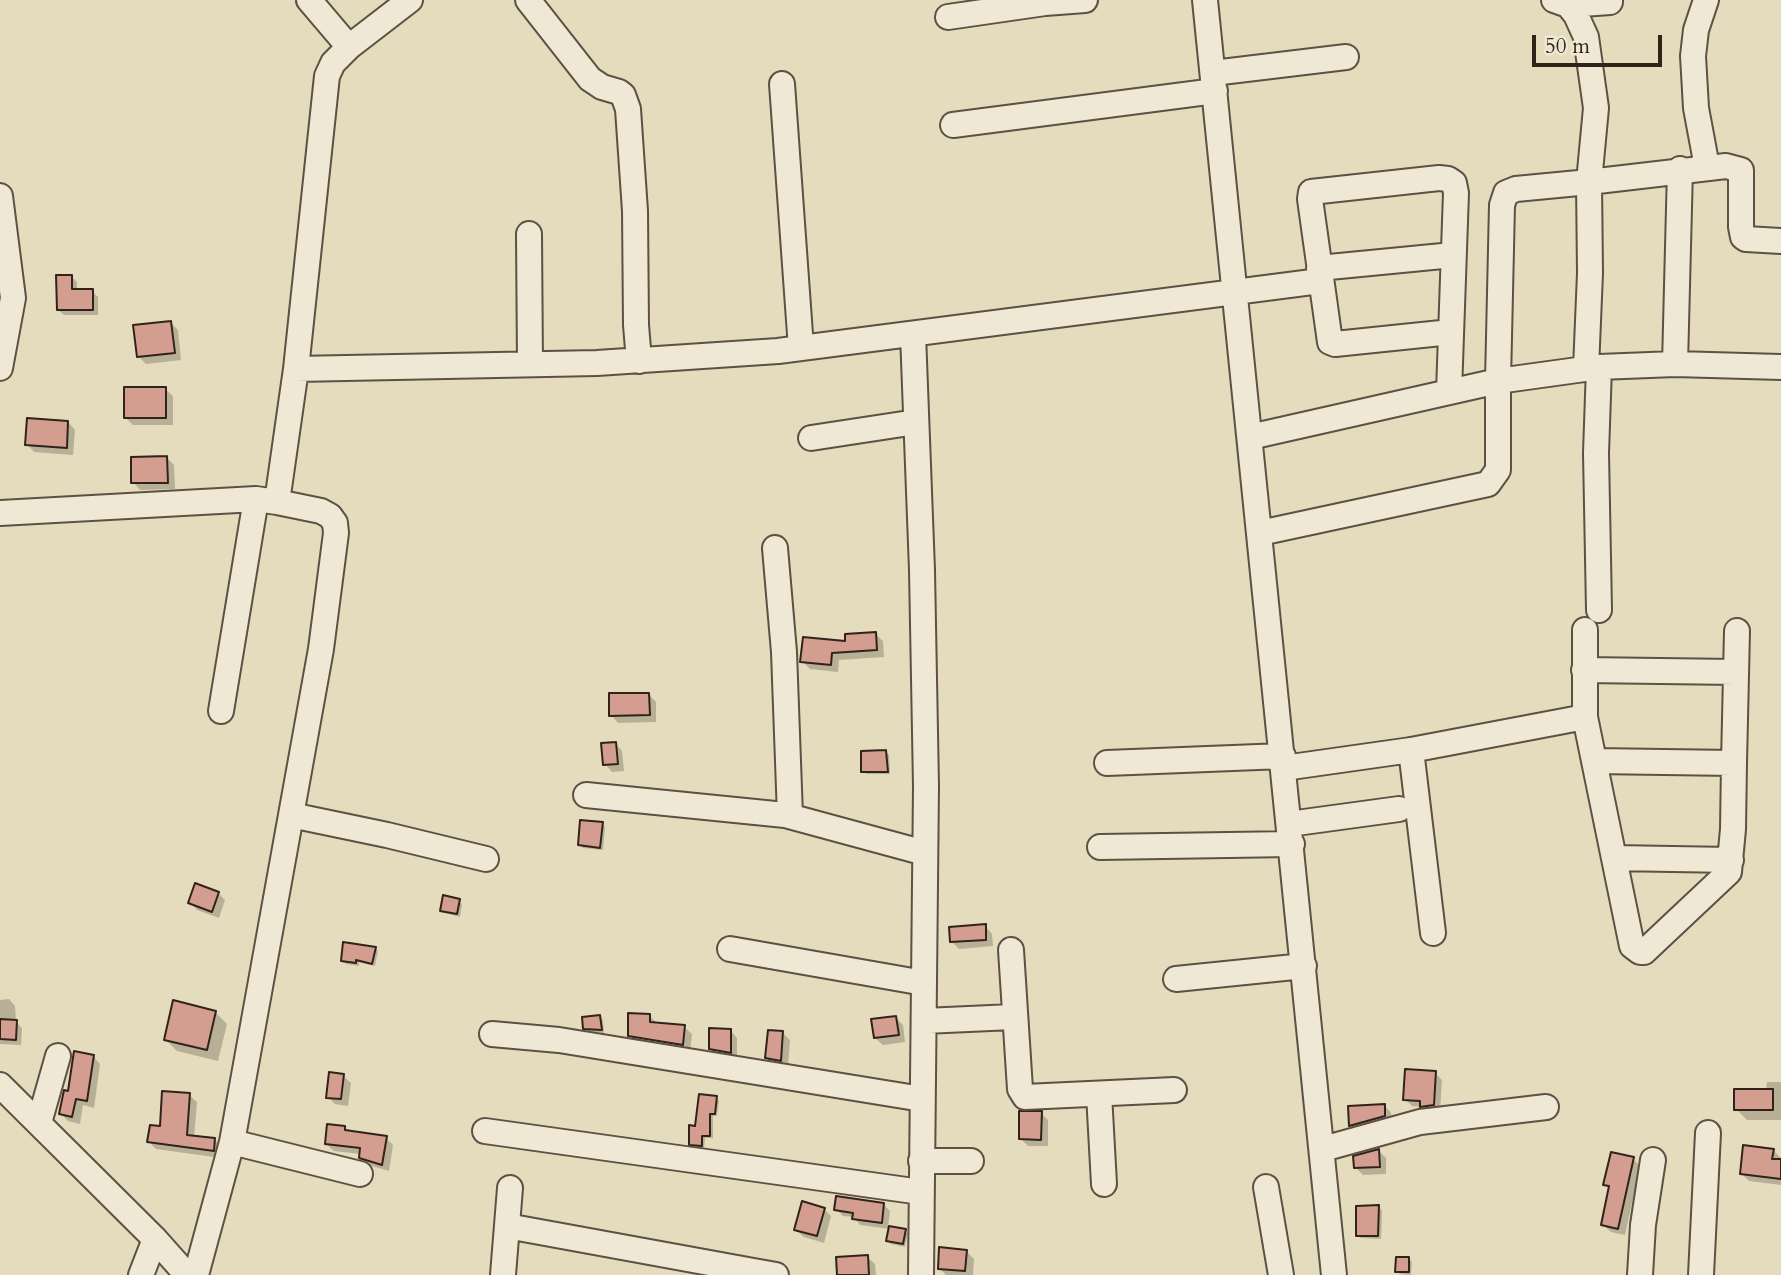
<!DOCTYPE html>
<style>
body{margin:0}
#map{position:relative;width:1781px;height:1275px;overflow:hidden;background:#e5dcbd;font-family:Cardo,serif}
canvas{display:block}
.scale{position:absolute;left:1532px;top:35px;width:130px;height:32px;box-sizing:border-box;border:4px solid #31221a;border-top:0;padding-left:9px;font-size:21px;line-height:24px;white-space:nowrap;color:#31221a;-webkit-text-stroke:5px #eee8d4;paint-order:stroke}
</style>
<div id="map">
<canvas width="1781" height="1275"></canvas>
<div class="scale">50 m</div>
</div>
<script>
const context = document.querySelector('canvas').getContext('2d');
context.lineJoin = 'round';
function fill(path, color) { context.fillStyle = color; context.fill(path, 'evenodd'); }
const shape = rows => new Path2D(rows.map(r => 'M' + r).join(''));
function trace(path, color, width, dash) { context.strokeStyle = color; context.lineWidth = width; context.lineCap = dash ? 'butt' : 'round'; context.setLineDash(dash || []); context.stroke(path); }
fill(shape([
 [71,276,77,282,77,291,92,291,98,297,98,315,64,315,58,310],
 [171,323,178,330,181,360,146,364,138,356],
 [165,389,173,396,173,425,133,425,126,418],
 [68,422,75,430,73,455,34,452,27,444],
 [167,458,174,465,175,489,140,490,133,482],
 [875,634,883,641,884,657,839,660,838,672,810,669,802,661],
 [648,694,656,702,656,722,618,723,611,715],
 [615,743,622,751,624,771,612,772,605,764],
 [886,752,889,755,890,774,866,774,863,771],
 [602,824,605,827,603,850,583,848,579,845],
 [218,893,225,900,219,918,197,910,190,902],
 [459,901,462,904,460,917,445,913,442,910],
 [985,926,992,934,993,946,959,949,951,941],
 [375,948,378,951,375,966,359,962,359,966,346,964,342,961],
 [9,999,15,1006,16,1022,22,1028,21,1045,0,1044,0,1000],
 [215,1012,227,1024,218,1061,177,1051,165,1039],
 [649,1016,657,1023,684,1027,692,1034,690,1052,637,1043,629,1035],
 [599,1017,603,1020,604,1033,588,1031,585,1028],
 [896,1018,903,1025,905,1042,883,1045,875,1038],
 [730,1030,737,1038,737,1059,718,1056,710,1049],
 [783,1033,790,1040,788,1067,775,1065,767,1058],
 [93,1056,100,1064,94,1108,83,1105,80,1124,68,1121,61,1114,70,1093],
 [1435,1073,1442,1080,1440,1112,1429,1114,1422,1107,1412,1106,1405,1099],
 [343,1076,351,1083,348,1106,335,1104,328,1097],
 [1767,1082,1781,1082,1781,1120,1747,1120,1736,1109,1766,1091],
 [189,1095,197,1102,194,1137,214,1139,222,1147,221,1158,156,1149,149,1142],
 [716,1098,719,1101,717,1116,713,1116,713,1138,705,1138,704,1149,694,1147,691,1144,696,1127],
 [1384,1105,1391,1113,1392,1123,1358,1133,1351,1126,1350,1107],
 [1041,1113,1048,1120,1048,1146,1028,1146,1020,1138],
 [345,1127,349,1132,386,1138,393,1145,389,1171,368,1165,360,1158,361,1154,334,1151,326,1144],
 [1379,1151,1386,1158,1386,1174,1363,1175,1355,1167],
 [1774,1151,1781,1158,1781,1185,1749,1181,1742,1174],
 [1633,1159,1640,1166,1625,1235,1611,1232,1603,1225,1610,1189,1605,1184],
 [883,1204,890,1211,888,1228,905,1231,908,1234,905,1247,891,1244,888,1241,890,1229,860,1225,854,1217,843,1216,836,1209],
 [1378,1207,1382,1210,1381,1239,1361,1238,1358,1235],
 [824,1209,831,1216,824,1243,804,1237,796,1230],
 [966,1251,974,1259,973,1275,946,1275,940,1269],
 [867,1257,875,1264,876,1275,839,1275],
 [1409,1259,1412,1262,1411,1275,1400,1274,1397,1271]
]), '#0003');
const building = shape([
 [56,275,72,275,72,289,93,289,93,310,57,310,56,275],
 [171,321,175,353,137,357,133,325,171,321],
 [124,387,166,387,166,418,124,418,124,387],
 [27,418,68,421,67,448,25,445,27,418],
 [167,456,168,483,131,483,131,457,167,456],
 [876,632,877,650,832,653,831,665,800,662,803,637,845,641,845,634,876,632],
 [609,693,649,693,650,715,609,716,609,693],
 [616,742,618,764,603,765,601,743,616,742],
 [886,750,888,772,861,772,861,751,886,750],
 [580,820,603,822,600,848,578,845,580,820],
 [195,883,219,892,212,912,188,903,195,883],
 [443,895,460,899,457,914,440,911,443,895],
 [986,924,986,940,950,942,949,927,986,924],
 [343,942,376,947,372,964,356,960,356,963,341,961,343,942],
 [173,1000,216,1011,207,1050,164,1040,173,1000],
 [628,1013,650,1014,650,1022,685,1025,683,1045,628,1036,628,1013],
 [600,1015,602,1030,583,1029,582,1017,600,1015],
 [896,1016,899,1035,874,1038,871,1019,896,1016],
 [0,1019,17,1020,16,1040,0,1039,0,1019],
 [709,1028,731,1029,731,1053,709,1049,709,1028],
 [768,1030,783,1031,781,1061,765,1058,768,1030],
 [74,1051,94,1055,87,1101,76,1099,72,1117,59,1114,64,1090,68,1091,74,1051],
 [1405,1069,1436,1071,1434,1105,1420,1107,1420,1101,1403,1100,1405,1069],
 [329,1072,344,1074,341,1099,326,1098,329,1072],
 [1734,1089,1773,1089,1773,1110,1734,1110,1734,1089],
 [162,1091,190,1093,187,1135,215,1138,214,1151,147,1142,150,1125,160,1126,162,1091],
 [699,1094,717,1096,715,1114,710,1114,710,1136,702,1136,702,1146,689,1145,689,1125,695,1126,699,1094],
 [1385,1104,1385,1116,1349,1126,1348,1106,1385,1104],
 [1019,1111,1042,1111,1041,1140,1019,1139,1019,1111],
 [327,1124,345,1126,345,1130,387,1136,382,1165,359,1158,360,1148,325,1144,327,1124],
 [1743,1145,1774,1149,1772,1159,1781,1159,1781,1179,1740,1174,1743,1145],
 [1379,1149,1380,1167,1354,1168,1353,1156,1379,1149],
 [1611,1152,1634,1157,1618,1229,1601,1225,1609,1186,1603,1185,1611,1152],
 [836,1196,884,1203,882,1223,852,1219,853,1213,834,1210,836,1196],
 [802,1201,825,1208,817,1236,794,1230,802,1201],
 [1379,1205,1378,1236,1356,1236,1356,1206,1379,1205],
 [889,1226,906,1229,903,1244,886,1241,889,1226],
 [939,1247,967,1250,965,1271,938,1269,939,1247],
 [868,1255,869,1275,837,1275,836,1257,868,1255],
 [1396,1257,1409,1257,1409,1272,1395,1272,1396,1257]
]);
fill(building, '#d39d90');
trace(building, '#31221a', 2);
const minor = shape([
 [309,0,349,47,410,0],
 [528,0,590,79,602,87,619,92,623,95,628,109,635,211,636,325,639,361],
 [1205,0,1334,1275],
 [1554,0,1568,5,1576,15,1586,37,1596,108,1589,182,1726,166,1741,170,1741,227,1743,237,1746,239,1781,241],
 [1706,0,1696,30,1693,56,1696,108,1707,167],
 [1568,5,1610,2,1610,0],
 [948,17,1045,3,1085,0],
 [1213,73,1346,57],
 [782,84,801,348],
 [953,125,1215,91],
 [0,196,13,298,0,368],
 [529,234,530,364],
 [1319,268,1453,255],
 [913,334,922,570,926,786,921,1275],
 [1675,364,1680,169],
 [296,369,597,363,778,351,1320,281],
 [1449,392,1456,193,1454,183,1448,179,1439,178,1311,192,1310,199,1330,342,1335,344,1451,332],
 [1250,437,1498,381,1502,205,1506,193,1516,189,1589,182,1590,273,1586,369],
 [811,438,916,422],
 [0,513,256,499,277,502,296,369,327,76,333,63,349,47],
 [1260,533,1488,484,1498,470,1498,381,1599,367],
 [775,548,784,652,790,816],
 [1599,610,1596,453,1599,367,1675,364,1781,367],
 [1585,630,1585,717,1632,946,1640,952,1644,952,1729,872,1733,829,1734,763,1594,761],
 [1584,670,1736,672],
 [221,711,256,499],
 [1411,750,1433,933],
 [1107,763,1283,756],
 [1734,763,1737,631],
 [1284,768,1411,750,1585,717],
 [586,795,785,815,925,853],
 [291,815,387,835,486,859],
 [1289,824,1399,809],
 [1100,847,1292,844],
 [1614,858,1731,860],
 [730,949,924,983],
 [1011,950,1020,1089,1025,1097,1174,1090],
 [1176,979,1304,966],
 [924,1021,1013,1017],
 [492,1034,559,1040,922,1099],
 [0,1085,155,1239,187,1275],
 [1099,1094,1104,1184],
 [39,1123,58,1056],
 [485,1131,921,1192],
 [232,1142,360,1174],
 [1323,1149,1420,1122,1546,1107],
 [921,1161,971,1161],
 [1266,1187,1281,1275],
 [507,1226,748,1270],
 [141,1275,155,1239],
 [196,1275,232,1142,321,649,336,533,335,523,330,516,321,511,277,502],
 [503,1275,510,1188],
 [746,1275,748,1270,776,1275],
 [1640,1275,1643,1225,1653,1160],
 [1701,1275,1708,1133]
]);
trace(minor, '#5e5043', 28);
trace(minor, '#eee8d4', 24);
</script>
